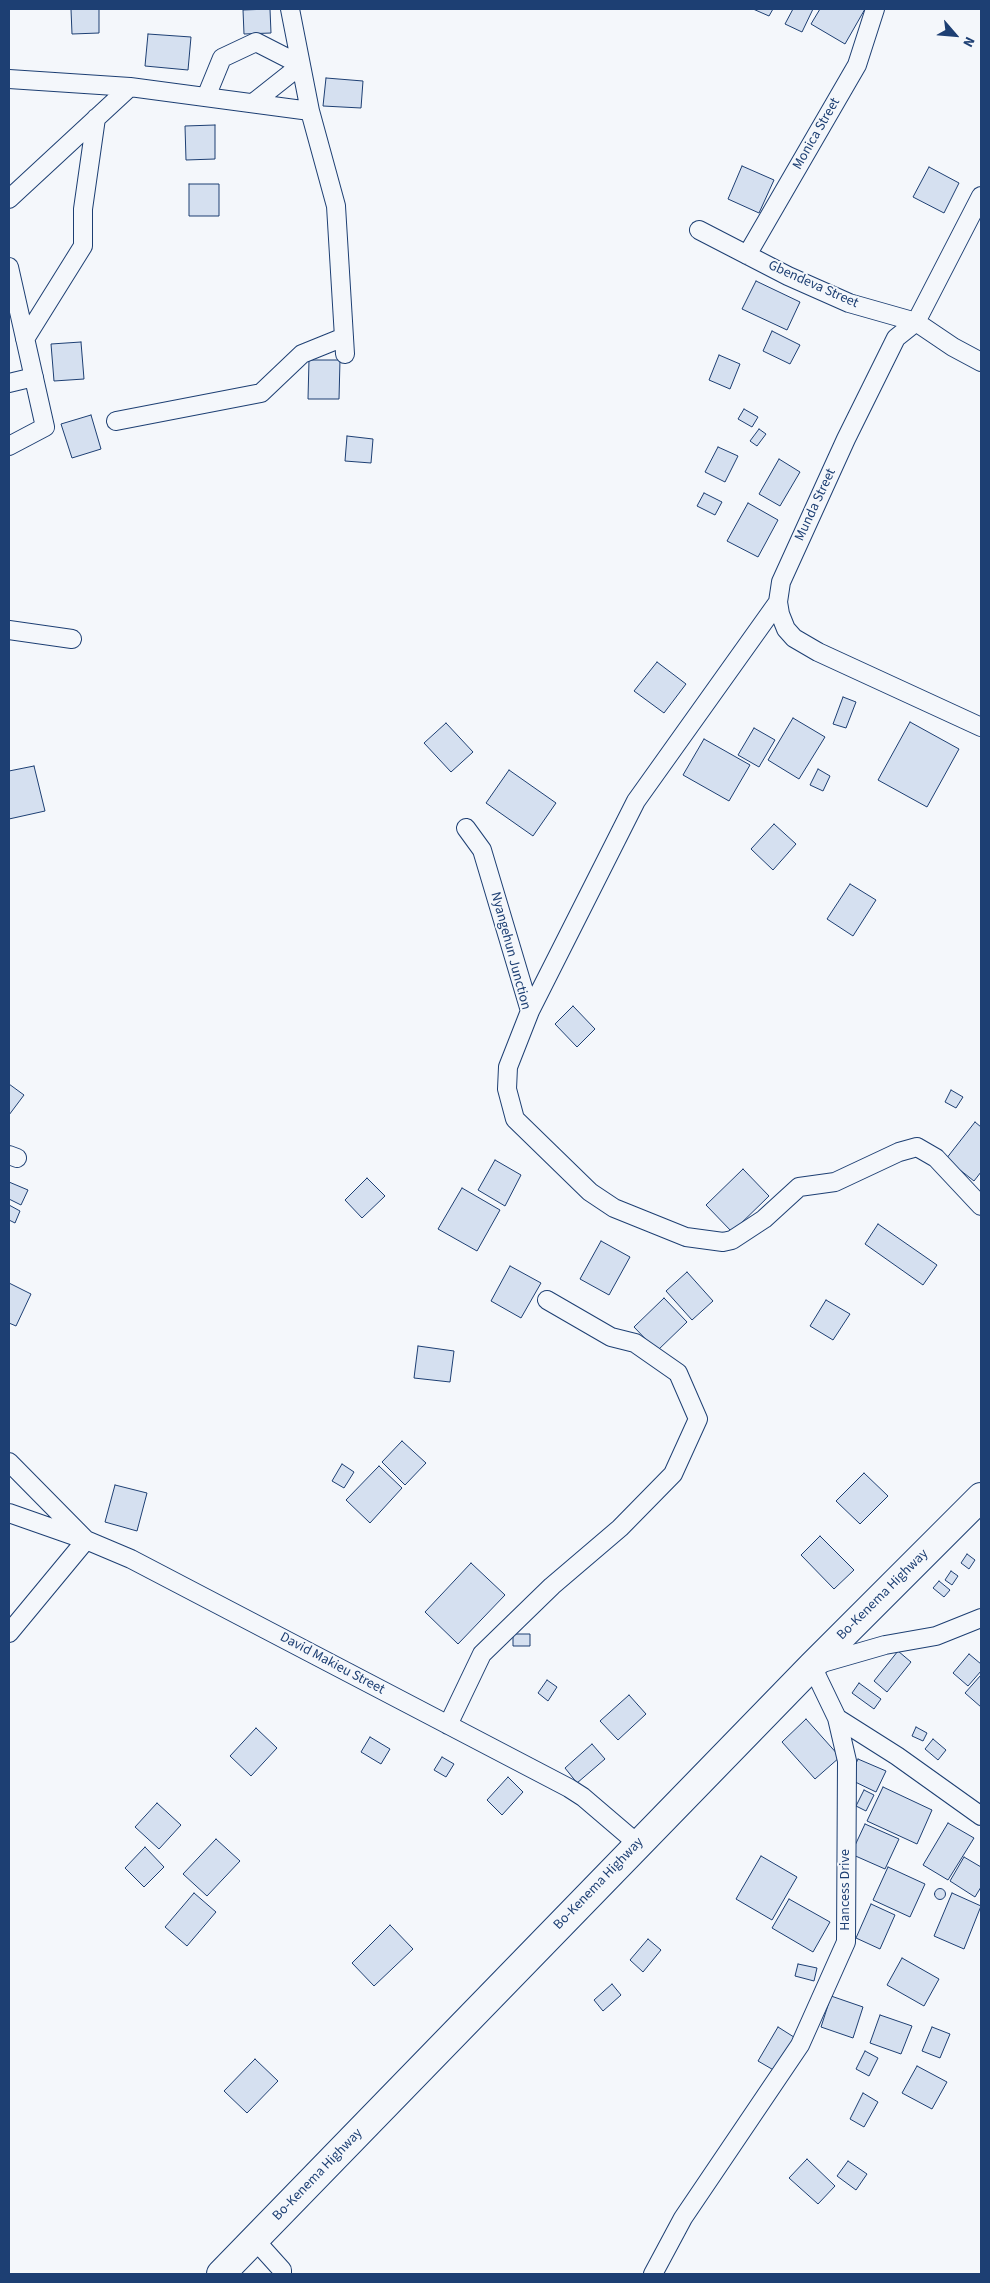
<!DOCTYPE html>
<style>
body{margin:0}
#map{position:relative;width:990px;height:2283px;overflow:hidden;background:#f4f7fb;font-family:"Source Sans 3",sans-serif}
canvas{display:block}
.frame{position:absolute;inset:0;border:10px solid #1d3f73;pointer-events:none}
.north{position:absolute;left:930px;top:10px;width:50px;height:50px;-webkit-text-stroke:4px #f4f7fb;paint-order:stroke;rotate:117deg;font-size:14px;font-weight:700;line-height:20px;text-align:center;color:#1d3f73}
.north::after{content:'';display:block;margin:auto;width:18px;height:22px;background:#1d3f73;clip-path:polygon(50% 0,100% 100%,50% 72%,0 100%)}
</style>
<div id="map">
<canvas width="990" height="2283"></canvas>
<div class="frame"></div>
<div class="north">N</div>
</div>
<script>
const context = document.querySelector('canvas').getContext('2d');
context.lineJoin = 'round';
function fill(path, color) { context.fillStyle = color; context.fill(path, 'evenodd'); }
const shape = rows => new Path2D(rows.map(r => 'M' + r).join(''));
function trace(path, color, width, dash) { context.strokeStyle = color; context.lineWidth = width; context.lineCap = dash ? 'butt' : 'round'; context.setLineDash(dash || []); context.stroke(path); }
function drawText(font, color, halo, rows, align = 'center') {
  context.font = font + ' "Source Sans 3",sans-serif'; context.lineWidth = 4; context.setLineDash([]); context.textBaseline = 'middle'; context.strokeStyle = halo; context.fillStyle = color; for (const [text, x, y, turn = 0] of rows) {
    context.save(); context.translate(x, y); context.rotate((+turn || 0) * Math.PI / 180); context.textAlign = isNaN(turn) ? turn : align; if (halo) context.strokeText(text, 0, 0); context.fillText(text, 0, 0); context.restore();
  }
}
const building = shape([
 [71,9,99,9,99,33,72,34,71,9],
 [270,9,271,33,244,34,243,10,270,9],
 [753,9,773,9,769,16,753,9],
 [793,9,813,9,802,32,785,24,793,9],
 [820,9,865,9,845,44,811,24,820,9],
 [148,34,191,37,188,70,145,66,148,34],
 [326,78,363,81,361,108,323,106,326,78],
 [215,125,215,159,186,160,185,126,215,125],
 [742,166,774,180,759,213,728,199,742,166],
 [929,167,959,183,944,213,913,197,929,167],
 [189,184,219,184,219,216,189,216,189,184],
 [756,281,800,302,787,330,742,309,756,281],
 [772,331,800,345,790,364,763,351,772,331],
 [81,342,84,379,54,381,51,344,81,342],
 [719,355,740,364,730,389,709,380,719,355],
 [309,360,340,360,339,399,308,399,309,360],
 [744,409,758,417,752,427,738,419,744,409],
 [91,415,101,449,72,458,61,424,91,415],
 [759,429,766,434,757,446,750,441,759,429],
 [347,436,373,439,371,463,345,461,347,436],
 [718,447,738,456,725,482,705,472,718,447],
 [779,459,800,472,780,506,759,494,779,459],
 [704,493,722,502,715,515,697,506,704,493],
 [748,503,778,520,758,557,727,541,748,503],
 [657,662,686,684,664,713,634,691,657,662],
 [843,697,856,702,846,728,833,724,843,697],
 [793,718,825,737,799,779,768,760,793,718],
 [910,722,959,749,927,807,878,780,910,722],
 [446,723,473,752,451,772,424,743,446,723],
 [754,728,775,740,759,767,738,755,754,728],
 [704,739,750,765,729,801,683,775,704,739],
 [34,766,45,811,9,819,9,771,34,766],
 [818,769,830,776,823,791,810,785,818,769],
 [509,770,556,803,533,836,486,803,509,770],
 [774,824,796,844,773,870,751,849,774,824],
 [850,884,876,900,853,936,827,919,850,884],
 [573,1006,595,1029,577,1047,555,1024,573,1006],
 [9,1084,24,1095,9,1115,9,1084],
 [951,1090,963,1097,956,1108,945,1102,951,1090],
 [975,1122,981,1127,981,1172,974,1181,946,1159,975,1122],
 [495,1160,521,1175,505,1206,478,1190,495,1160],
 [743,1169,769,1196,732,1232,706,1205,743,1169],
 [367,1178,385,1196,362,1218,345,1200,367,1178],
 [9,1182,28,1190,21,1205,9,1199,9,1182],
 [462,1188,500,1210,477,1251,438,1229,462,1188],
 [9,1205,20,1211,15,1223,9,1220,9,1205],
 [878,1224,937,1265,923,1285,865,1244,878,1224],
 [601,1241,630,1257,609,1295,580,1279,601,1241],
 [510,1266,541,1283,521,1318,491,1301,510,1266],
 [687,1272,713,1301,692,1320,666,1291,687,1272],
 [9,1283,31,1294,16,1326,9,1323,9,1283],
 [664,1298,687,1322,657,1351,634,1327,664,1298],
 [826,1300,850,1314,833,1340,810,1326,826,1300],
 [418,1346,454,1351,450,1382,414,1378,418,1346],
 [402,1441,426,1463,405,1485,382,1462,402,1441],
 [342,1464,354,1472,344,1488,332,1481,342,1464],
 [379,1466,402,1488,370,1523,346,1500,379,1466],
 [864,1473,888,1496,860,1524,836,1501,864,1473],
 [115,1485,147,1493,137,1531,105,1522,115,1485],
 [820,1536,854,1570,834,1589,801,1555,820,1536],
 [967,1554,975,1560,969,1569,961,1563,967,1554],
 [471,1563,505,1595,458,1644,425,1612,471,1563],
 [951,1571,958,1576,952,1585,945,1580,951,1571],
 [939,1581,950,1590,944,1597,933,1588,939,1581],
 [513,1634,530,1634,530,1646,513,1646,513,1634],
 [898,1651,911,1662,887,1692,874,1681,898,1651],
 [969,1654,981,1664,981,1671,968,1686,953,1673,969,1654],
 [981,1675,981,1707,965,1693,981,1675],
 [547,1680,557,1687,548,1701,538,1693,547,1680],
 [859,1683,881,1699,874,1709,852,1693,859,1683],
 [629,1695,646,1714,618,1740,600,1721,629,1695],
 [806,1719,840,1757,815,1779,782,1742,806,1719],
 [916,1727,927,1733,923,1741,912,1736,916,1727],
 [256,1728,277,1748,251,1776,230,1756,256,1728],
 [370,1737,390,1749,381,1764,361,1752,370,1737],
 [933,1739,946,1750,938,1760,925,1749,933,1739],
 [592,1744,605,1759,577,1783,565,1768,592,1744],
 [442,1757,454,1764,446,1777,434,1770,442,1757],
 [858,1759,886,1771,876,1792,849,1779,858,1759],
 [508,1777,523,1792,502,1815,487,1800,508,1777],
 [883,1787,932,1810,917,1844,867,1821,883,1787],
 [864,1790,874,1795,866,1811,856,1806,864,1790],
 [157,1803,181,1825,159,1849,135,1827,157,1803],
 [948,1823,974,1838,948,1880,923,1865,948,1823],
 [865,1824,899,1839,885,1869,851,1854,865,1824],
 [216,1839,240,1861,207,1896,183,1874,216,1839],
 [145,1847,164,1867,144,1887,125,1868,145,1847],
 [761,1856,797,1877,772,1920,736,1899,761,1856],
 [964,1857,981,1867,981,1887,975,1897,950,1881,964,1857],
 [888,1867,925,1884,910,1917,873,1900,888,1867],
 '934.5 1894a5.5 5.5 0 1 1 11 0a5.5 5.5 0 1 1-11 0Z',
 [194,1893,216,1912,187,1946,165,1927,194,1893],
 [952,1893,981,1906,964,1949,934,1936,952,1893],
 [789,1899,830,1922,813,1952,772,1928,789,1899],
 [871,1904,895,1915,880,1949,856,1938,871,1904],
 [390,1925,413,1949,374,1986,352,1963,390,1925],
 [648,1939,661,1950,643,1972,630,1960,648,1939],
 [902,1958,939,1979,924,2006,887,1985,902,1958],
 [798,1964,817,1968,814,1981,795,1976,798,1964],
 [612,1984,621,1995,603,2011,594,2000,612,1984],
 [831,1996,863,2007,853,2038,821,2027,831,1996],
 [880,2015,912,2026,901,2054,870,2043,880,2015],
 [778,2027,797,2039,777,2072,758,2061,778,2027],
 [932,2027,950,2034,940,2058,922,2051,932,2027],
 [865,2051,878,2058,869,2076,856,2069,865,2051],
 [255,2059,278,2081,247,2113,224,2091,255,2059],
 [917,2066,947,2082,932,2109,902,2093,917,2066],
 [863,2093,878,2102,864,2127,850,2119,863,2093],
 [807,2159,835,2186,818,2204,789,2178,807,2159],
 [848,2161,867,2174,856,2190,837,2176,848,2161]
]);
fill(building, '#d5e0f0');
trace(building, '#1d3f73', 1);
const minor = shape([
 [290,9,310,111,336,206,345,354],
 [9,79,130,87,310,111],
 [206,97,222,58,256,42,301,65,253,103],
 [981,196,916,322,896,338,846,439,781,582,778,602,780,614,786,629,794,638,818,652,981,727],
 [9,199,130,87],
 [699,230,788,276,849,303,916,322,953,347,981,362],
 [747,255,857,65,875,9],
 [9,267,45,427,9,446],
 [25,339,83,246,83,209,96,118],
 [9,383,34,377],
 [116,421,261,393,302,354,344,337],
 [9,630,72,639],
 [466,828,482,850,530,1011,508,1067,507,1089,515,1119,590,1192,614,1208,686,1237,723,1242,732,1240,764,1219,799,1187,835,1182,899,1152,917,1147,936,1158,981,1206],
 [530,1011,636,801,778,602],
 [9,1155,17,1158],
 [9,1462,86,1540,9,1633],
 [9,1513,86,1540,131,1559,569,1788,583,1797,638,1844],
 [837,1718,897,1756,981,1816],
 [448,1725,482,1654,552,1586,620,1528,673,1474,698,1419,678,1373,635,1343,611,1337,547,1300],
 [255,2240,282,2270,282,2274],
 [653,2274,683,2218,800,2045,846,1942,847,1761,837,1718,812,1666,885,1645,936,1636,981,1618]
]);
const trunk = shape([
 [221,2274,812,1666,981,1497]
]);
trace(minor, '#1d3f73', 20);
trace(trunk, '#1d3f73', 30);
trace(minor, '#f4f7fb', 18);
trace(trunk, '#f4f7fb', 28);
drawText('14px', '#1d3f73', '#f4f7fb', [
 ["Monica Street",817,134,-60],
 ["Gbendeva Street",813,285,24],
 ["Munda Street",816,505,-65],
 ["Nyangehun Junction",510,951,75],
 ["Bo-Kenema Highway",883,1595,-45],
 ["David Makieu Street",332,1664,28],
 ["Bo-Kenema Highway",599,1884,-46],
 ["Hancess Drive",846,1890,-90],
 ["Bo-Kenema Highway",318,2175,-46]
]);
</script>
